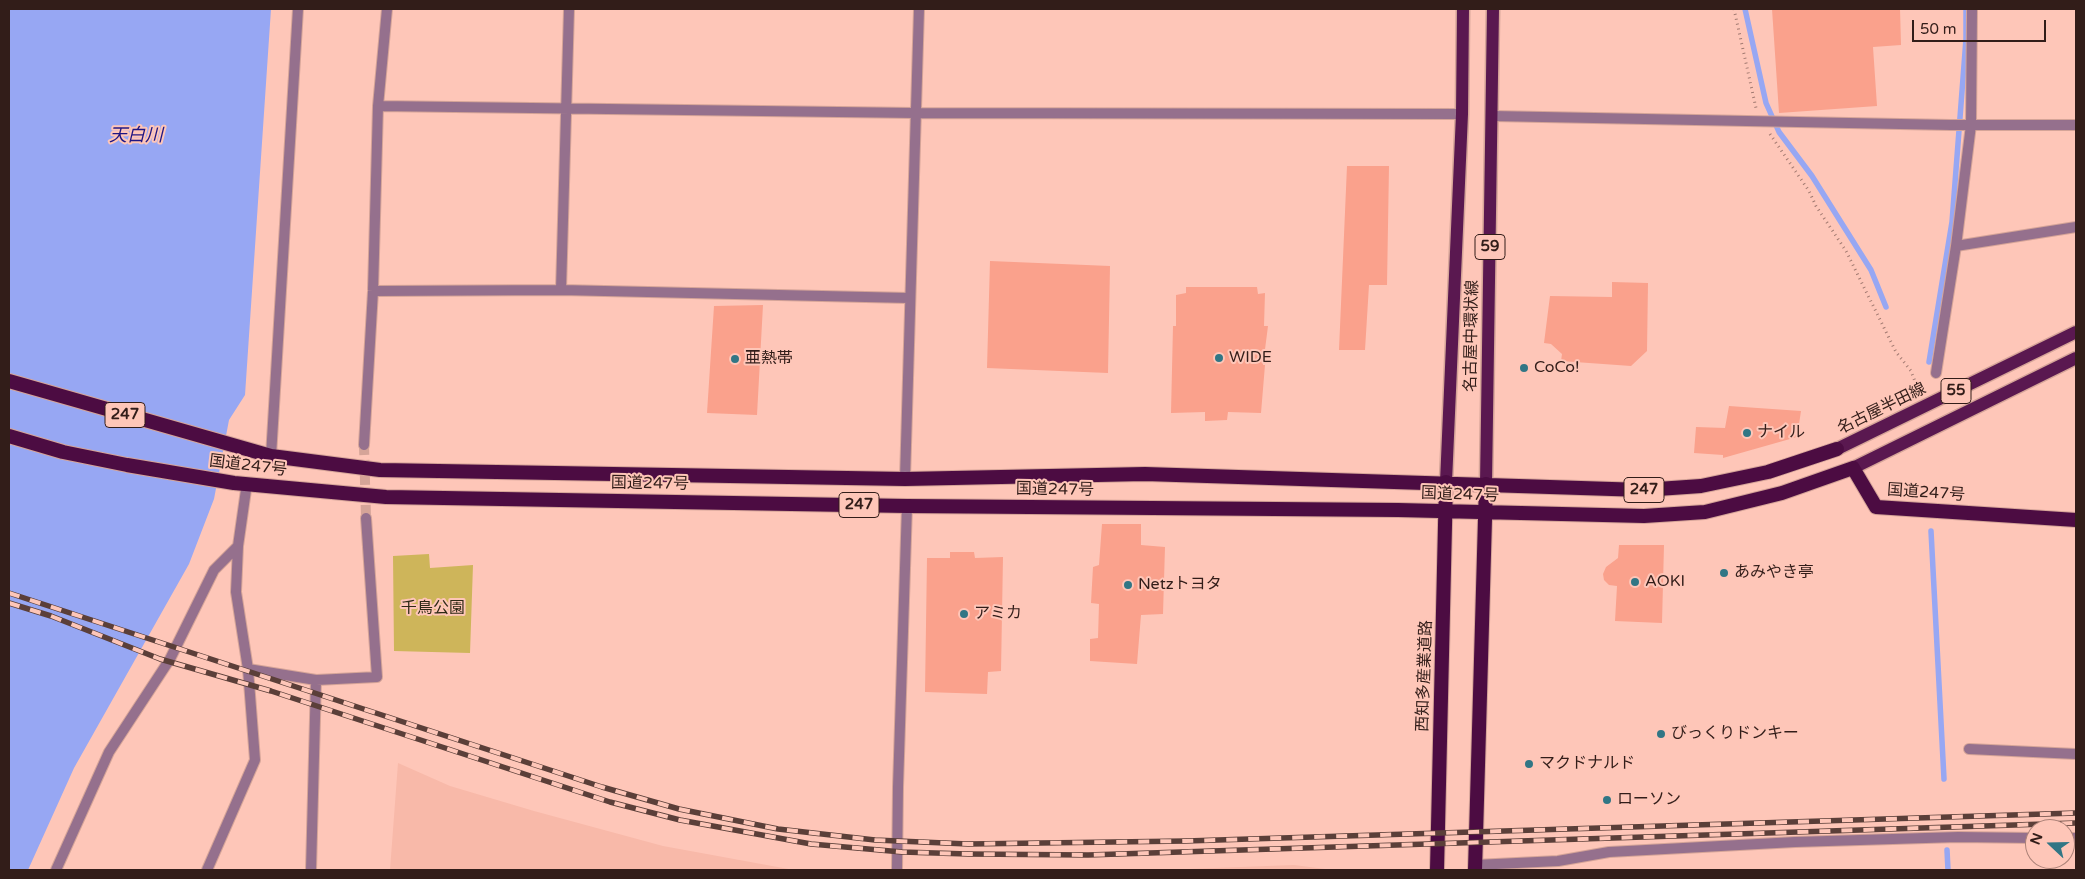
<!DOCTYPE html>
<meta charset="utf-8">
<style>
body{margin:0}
#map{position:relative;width:2085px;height:879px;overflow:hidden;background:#fec6b8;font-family:"Varela Round",sans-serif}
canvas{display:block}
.frame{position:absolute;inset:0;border:10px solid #321d19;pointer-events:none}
.north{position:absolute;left:2025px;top:819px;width:50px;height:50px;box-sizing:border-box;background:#fec6b8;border:1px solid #ac8278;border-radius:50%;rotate:291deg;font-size:14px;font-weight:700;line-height:20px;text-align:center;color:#321d19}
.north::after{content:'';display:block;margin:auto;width:18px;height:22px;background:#317685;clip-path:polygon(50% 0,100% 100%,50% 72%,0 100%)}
.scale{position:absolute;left:1912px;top:20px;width:134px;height:22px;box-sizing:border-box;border:2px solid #321d19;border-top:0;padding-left:6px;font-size:15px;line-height:18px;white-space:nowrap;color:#321d19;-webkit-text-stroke:4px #fec6b8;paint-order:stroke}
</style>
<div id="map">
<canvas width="2085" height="879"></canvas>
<div class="frame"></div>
<div class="north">N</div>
<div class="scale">50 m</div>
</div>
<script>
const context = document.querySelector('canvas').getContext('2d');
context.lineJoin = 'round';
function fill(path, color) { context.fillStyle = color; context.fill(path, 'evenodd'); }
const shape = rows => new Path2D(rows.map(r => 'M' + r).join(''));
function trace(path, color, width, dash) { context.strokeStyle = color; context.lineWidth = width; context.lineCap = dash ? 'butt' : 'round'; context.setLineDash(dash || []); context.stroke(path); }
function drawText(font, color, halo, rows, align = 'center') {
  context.font = font + ' "Varela Round","Noto Sans JP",sans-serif'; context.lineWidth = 4; context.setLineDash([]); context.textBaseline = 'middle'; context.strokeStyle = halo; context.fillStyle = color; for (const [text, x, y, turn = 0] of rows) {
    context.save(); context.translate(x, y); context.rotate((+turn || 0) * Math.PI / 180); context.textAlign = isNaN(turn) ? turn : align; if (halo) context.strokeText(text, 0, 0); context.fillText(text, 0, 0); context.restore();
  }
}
fill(shape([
 [398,763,450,786,534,811,663,846,794,870,390,870],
 [1294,865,1333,870,1161,870]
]), '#f8b9a9');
fill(shape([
 [429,554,430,568,473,565,470,653,394,651,393,556]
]), '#ceb55a');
fill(shape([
 [9,9,271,9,245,395,229,420,214,499,189,564,74,768,28,870,9,870]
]), '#97a7f3');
trace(shape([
 [1745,9,1766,103,1779,132,1812,176,1871,270,1886,307],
 [1929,362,1952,222,1966,39,1966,9],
 [1931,531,1944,779],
 [1947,850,1948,870]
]), '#97a7f3', 5.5);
fill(shape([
 [1772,9,1900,9,1901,45,1873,47,1877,106,1779,113],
 [1347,166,1389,166,1387,285,1369,285,1365,350,1339,350],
 [990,261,1110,266,1108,373,987,368],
 [1612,282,1648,283,1647,351,1631,366,1561,361,1562,354,1551,344,1544,343,1550,296,1612,297],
 [1186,287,1257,287,1258,294,1265,293,1264,326,1268,326,1263,365,1265,365,1261,413,1228,412,1227,420,1205,421,1205,412,1171,413,1173,326,1176,326,1176,295,1186,293],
 [763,305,757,415,707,413,714,306],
 [1729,406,1801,411,1797,437,1723,458,1723,455,1694,453,1696,427,1725,428],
 [1102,524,1141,524,1141,545,1165,547,1163,614,1141,615,1137,664,1090,661,1090,639,1098,638,1099,604,1091,603,1093,567,1099,565],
 [1619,545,1664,545,1662,623,1615,621,1617,586,1609,585,1604,580,1603,574,1606,567,1618,558],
 [950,552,974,552,975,558,1003,557,1001,671,988,672,987,694,925,692,927,558,950,558]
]), '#faa18c');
trace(shape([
 [364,445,366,518]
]), '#d5a498', 10, [10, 5]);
const minor = shape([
 [378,106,915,113,1462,114],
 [1492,116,1951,125,2076,125],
 [1956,246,2076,227],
 [561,290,569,9],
 [373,291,561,290,909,298],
 [1936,373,1956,246,1971,125,1972,9],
 [364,445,373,291,378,106,387,9],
 [271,456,298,9],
 [905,479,919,9],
 [247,483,238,546,236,592,248,669],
 [1969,749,2076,754],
 [2065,838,2076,838],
 [1475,865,1558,861,1609,852,1795,842,1958,837,2035,838],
 [56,870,109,752,170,659,214,570,238,546],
 [207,870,255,760,248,669,316,680,377,677,366,518],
 [311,870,316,680],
 [897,870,898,787,907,506]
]);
const primary = shape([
 [1837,449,2076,332],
 [1853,468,2076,358],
 [1446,482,1462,114,1463,9],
 [1486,484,1493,9]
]);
const trunk = shape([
 [9,381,271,456,380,470,905,479,1145,474,1643,490,1701,486,1768,472,1837,449],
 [9,436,63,452,127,465,234,483,386,497,907,506,1398,510,1644,516,1705,512,1782,493,1853,468,1876,507,2076,520],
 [1437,870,1446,482],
 [1475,870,1486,484]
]);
trace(minor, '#d5a498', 12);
trace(primary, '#d5a498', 15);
trace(trunk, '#d5a498', 16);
trace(shape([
 [1734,9,1756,108],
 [1770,134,1809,191,1816,206,1846,251,1896,352,1911,371,1919,392]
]), '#a27a71', 3, [1, 4]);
trace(minor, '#95708d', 10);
trace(primary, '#5a1850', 12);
trace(trunk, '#4c0c42', 14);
const rail = shape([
 [9,593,602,787,679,809,778,829,875,840,968,844,1186,841,2076,813],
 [9,603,51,616,160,659,271,691,610,802,680,820,811,844,902,852,968,854,1088,855,2076,823]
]);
trace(rail, '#5b3f39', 5.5);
trace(rail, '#fec6b8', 4, [11]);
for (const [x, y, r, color] of [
 [1219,358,5,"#317685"],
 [735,359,5,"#317685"],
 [1524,368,5,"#317685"],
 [1747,433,5,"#317685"],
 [1724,573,5,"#317685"],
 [1635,582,5,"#317685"],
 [1128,585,5,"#317685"],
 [964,614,5,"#317685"],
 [1661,734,5,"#317685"],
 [1529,764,5,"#317685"],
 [1607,800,5,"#317685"]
]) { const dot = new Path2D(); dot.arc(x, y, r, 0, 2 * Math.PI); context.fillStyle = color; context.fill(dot); trace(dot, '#fec6b8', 2); }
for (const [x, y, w] of [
 [1490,247,30],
 [1956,391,30],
 [125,415,40],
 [1644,490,40],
 [859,505,40]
]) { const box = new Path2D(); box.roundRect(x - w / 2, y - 12.5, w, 25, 4); context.fillStyle = '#fec6b8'; context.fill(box); trace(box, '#321d19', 1); }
drawText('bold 15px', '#321d19', null, [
 ["59",1490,247],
 ["55",1956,391],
 ["247",125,415],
 ["247",1644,490],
 ["247",859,505]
]);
drawText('16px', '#321d19', '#fec6b8', [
 ["名古屋中環状線",1472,336,-89],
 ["名古屋半田線",1882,409,-26],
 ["国道247号",248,466,7],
 ["国道247号",650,484,1],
 ["国道247号",1055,490,1],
 ["国道247号",1926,493,4],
 ["国道247号",1460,495,2],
 ["西知多産業道路",1425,676,-88]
]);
drawText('16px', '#321d19', '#fec6b8', [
 ["WIDE",1229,358],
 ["亜熱帯",745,359],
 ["CoCo!",1534,368],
 ["ナイル",1757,433],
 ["あみやき亭",1734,573],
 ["AOKI",1645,582],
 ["Netzトヨタ",1138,585],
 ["アミカ",974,614],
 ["びっくりドンキー",1671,734],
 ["マクドナルド",1539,764],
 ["ローソン",1617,800]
], 'left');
drawText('16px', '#2e2915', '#fec6b8', [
 ["千鳥公園",433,609]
]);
drawText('italic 18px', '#1f1583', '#fec6b8', [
 ["天白川",136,136]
]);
</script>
